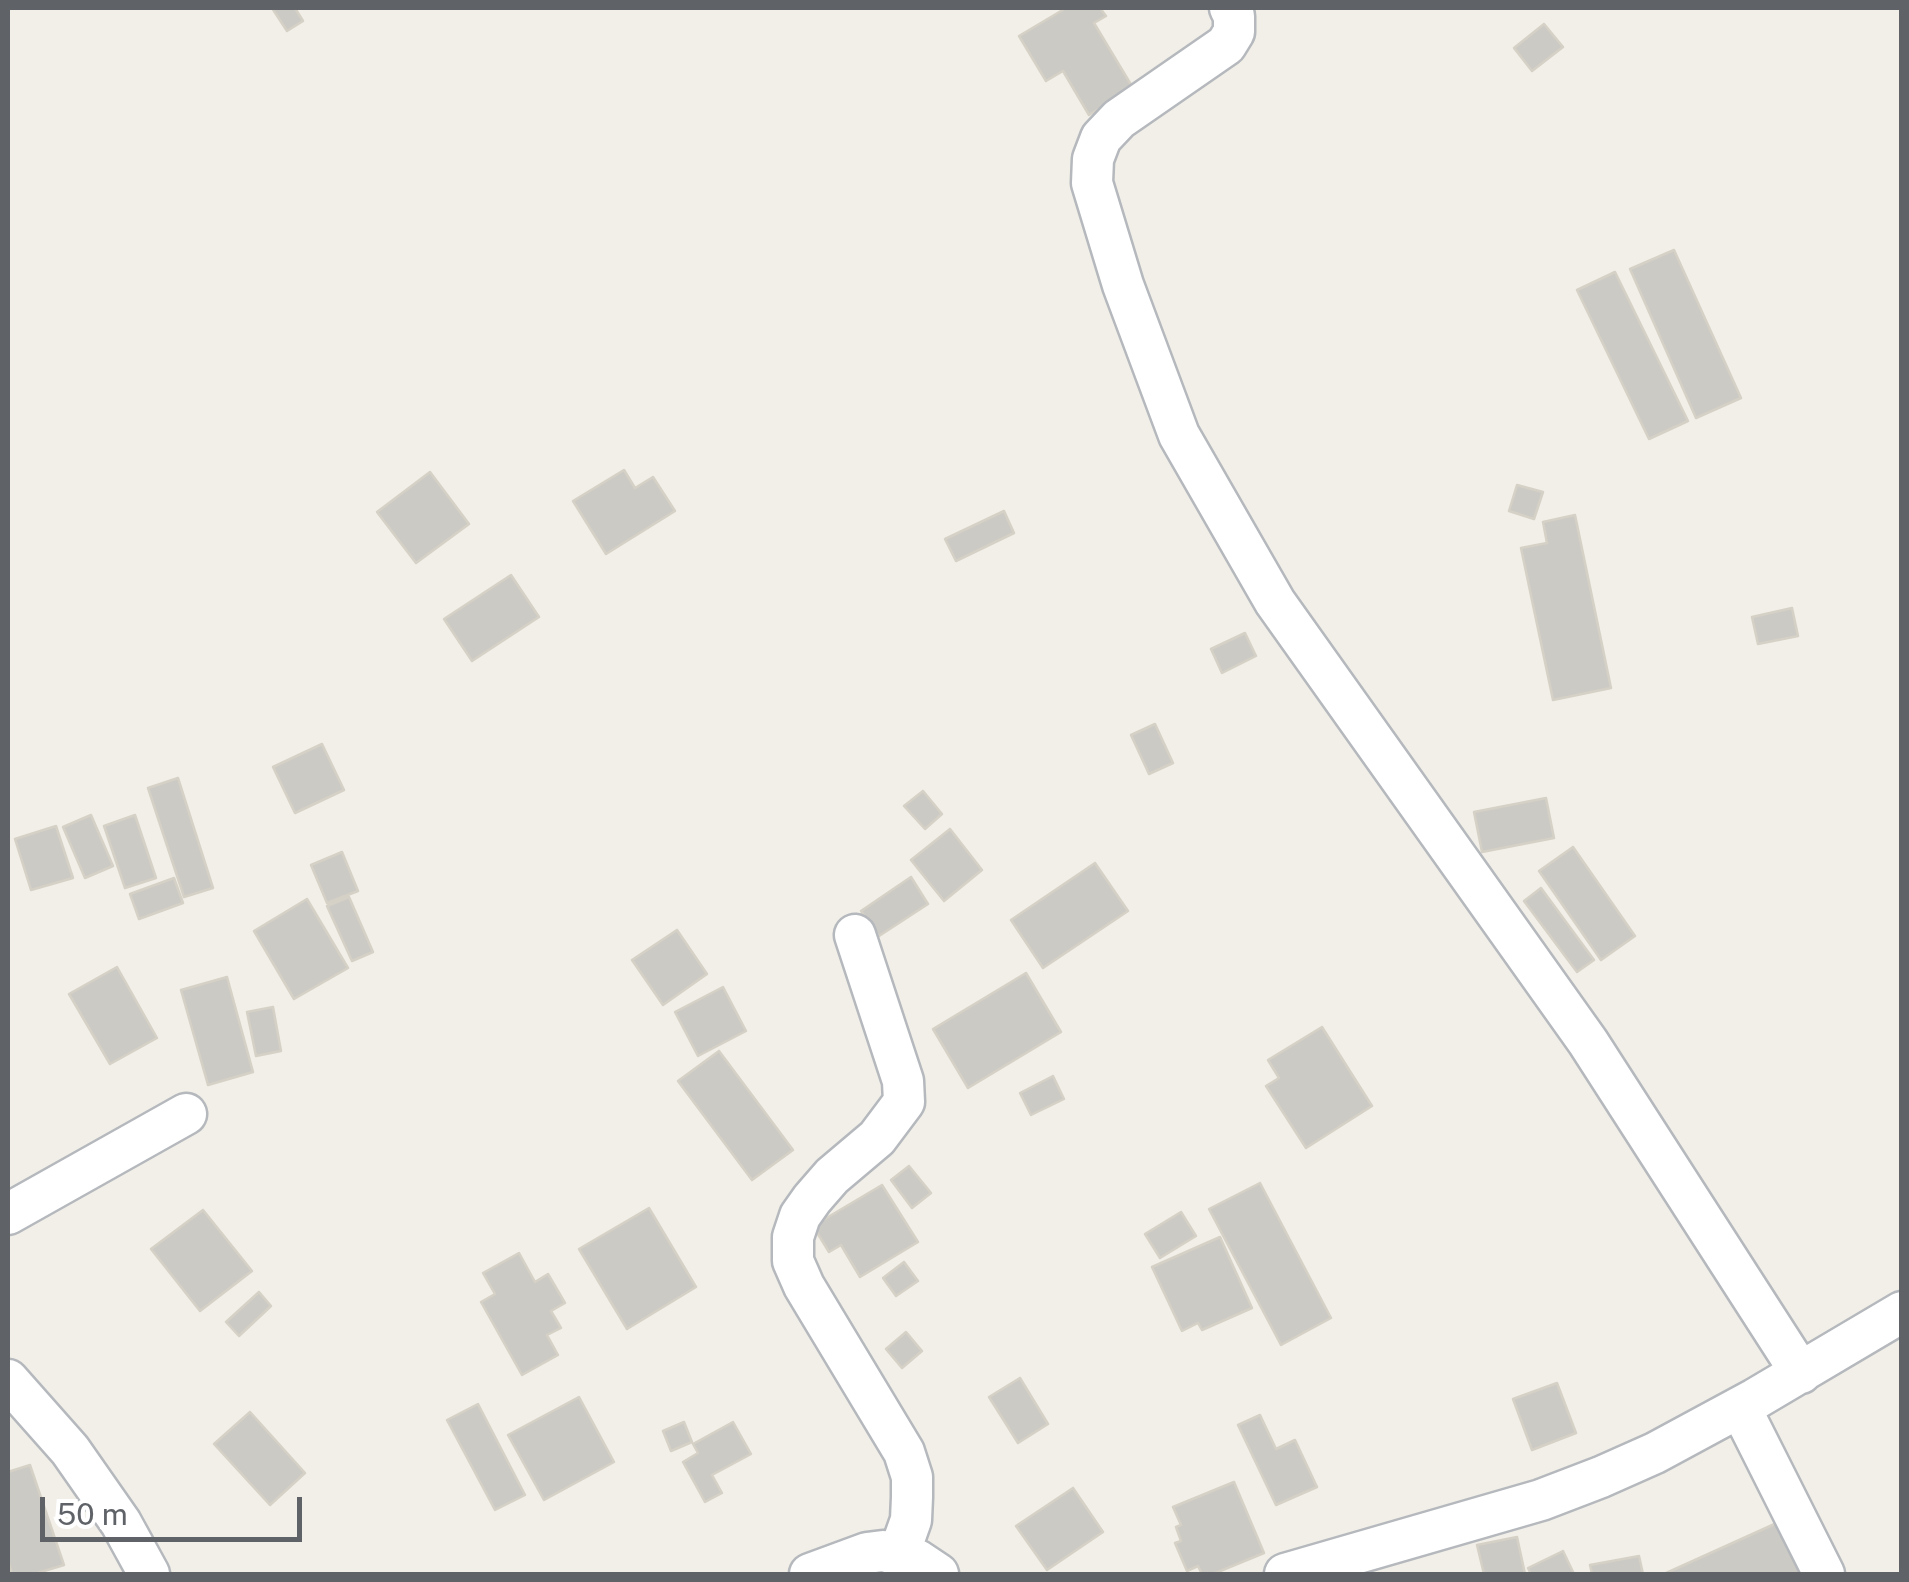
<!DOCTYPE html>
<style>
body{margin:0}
#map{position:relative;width:1909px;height:1582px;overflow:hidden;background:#f1efe8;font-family:"Public Sans",sans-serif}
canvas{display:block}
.frame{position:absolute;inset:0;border:10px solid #5f6368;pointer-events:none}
.scale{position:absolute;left:40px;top:1497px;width:262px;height:45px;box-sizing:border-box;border:5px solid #5f6368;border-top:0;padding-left:12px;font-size:30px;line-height:35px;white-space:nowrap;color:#5f6368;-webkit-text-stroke:8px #fff;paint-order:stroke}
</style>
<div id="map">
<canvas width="1909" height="1582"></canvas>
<div class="frame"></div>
<div class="scale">50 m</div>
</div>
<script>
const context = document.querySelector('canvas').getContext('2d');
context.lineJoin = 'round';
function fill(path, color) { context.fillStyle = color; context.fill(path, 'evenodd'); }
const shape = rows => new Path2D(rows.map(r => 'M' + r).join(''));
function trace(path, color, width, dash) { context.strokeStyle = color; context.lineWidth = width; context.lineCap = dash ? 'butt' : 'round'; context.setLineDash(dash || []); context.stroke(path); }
const building = shape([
 [272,8,295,8,303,21,287,31,272,8],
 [1066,8,1100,8,1106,16,1094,23,1133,88,1089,115,1063,71,1046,81,1019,36,1066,8],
 [1544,24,1563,47,1532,71,1514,48,1544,24],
 [1674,250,1741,398,1696,418,1630,269,1674,250],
 [1615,272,1688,421,1649,439,1577,290,1615,272],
 [624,470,635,488,653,477,675,511,606,554,573,501,624,470],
 [430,472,469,524,416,563,377,512,430,472],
 [1517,485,1543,492,1534,519,1509,511,1517,485],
 [1004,511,1014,533,956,561,945,539,1004,511],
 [1575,515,1611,688,1553,700,1521,548,1547,543,1543,522,1575,515],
 [511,575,539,617,472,661,444,619,511,575],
 [1792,608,1798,636,1758,644,1752,617,1792,608],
 [1245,633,1256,656,1222,673,1211,649,1245,633],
 [1155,724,1173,763,1149,774,1131,735,1155,724],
 [322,744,344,790,295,813,273,767,322,744],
 [178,778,213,888,184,897,148,788,178,778],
 [923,791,942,814,925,829,904,806,923,791],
 [1546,798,1554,838,1482,852,1474,812,1546,798],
 [91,815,113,866,85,878,63,827,91,815],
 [135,815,156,878,125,888,104,826,135,815],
 [56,826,73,878,31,890,15,839,56,826],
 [950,829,982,870,944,901,911,860,950,829],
 [1573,847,1635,936,1601,960,1539,871,1573,847],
 [342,852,358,891,327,903,311,865,342,852],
 [1095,863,1128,911,1043,968,1011,920,1095,863],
 [911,877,928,904,879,936,861,911,911,877],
 [174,878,183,903,139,919,130,894,174,878],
 [1541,888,1594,960,1577,972,1524,901,1541,888],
 [349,897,373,952,352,961,327,906,349,897],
 [307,899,348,968,294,999,254,931,307,899],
 [677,930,707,974,663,1005,632,960,677,930],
 [117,967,157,1038,110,1064,69,994,117,967],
 [1026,973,1061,1032,968,1088,933,1029,1026,973],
 [227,977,253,1072,208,1085,181,990,227,977],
 [723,987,746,1031,698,1056,675,1012,723,987],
 [273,1007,281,1051,256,1056,247,1012,273,1007],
 [1322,1027,1372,1106,1306,1148,1266,1086,1279,1078,1268,1060,1322,1027],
 [719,1051,793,1150,752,1180,678,1081,719,1051],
 [1053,1076,1064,1099,1031,1115,1020,1093,1053,1076],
 [909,1166,931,1193,912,1208,891,1180,909,1166],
 [1260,1183,1331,1318,1281,1345,1209,1209,1260,1183],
 [882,1185,918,1242,860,1277,841,1245,829,1252,813,1226,882,1185],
 [649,1208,696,1287,627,1329,579,1249,649,1208],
 [203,1210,252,1271,200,1311,151,1249,203,1210],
 [1181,1212,1196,1236,1160,1258,1145,1234,1181,1212],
 [1220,1237,1252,1308,1202,1330,1198,1323,1182,1331,1152,1267,1220,1237],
 [519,1253,535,1282,548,1274,565,1303,551,1311,561,1328,547,1335,558,1355,522,1375,481,1302,495,1294,483,1273,519,1253],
 [904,1262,918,1281,896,1296,883,1278,904,1262],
 [259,1292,271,1306,239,1336,226,1322,259,1292],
 [906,1332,922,1351,902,1368,886,1349,906,1332],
 [1020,1378,1048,1424,1018,1443,989,1397,1020,1378],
 [1557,1383,1576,1433,1532,1450,1513,1399,1557,1383],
 [579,1397,614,1462,544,1500,508,1435,579,1397],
 [478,1404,525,1495,495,1510,447,1420,478,1404],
 [250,1412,305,1473,270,1505,214,1444,250,1412],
 [1260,1415,1276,1449,1295,1440,1317,1487,1276,1505,1238,1425,1260,1415],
 [684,1422,692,1442,671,1451,663,1431,684,1422],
 [733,1422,751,1454,712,1475,722,1493,705,1502,683,1462,698,1453,693,1444,733,1422],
 [30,1465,64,1565,34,1574,12,1574,8,1560,8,1472,30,1465],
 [1234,1482,1264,1553,1213,1574,1202,1574,1198,1566,1187,1571,1175,1543,1181,1541,1176,1527,1181,1525,1173,1507,1234,1482],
 [1073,1488,1103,1532,1047,1570,1016,1526,1073,1488],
 [1779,1522,1803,1574,1664,1574,1779,1522],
 [1517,1537,1525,1574,1484,1574,1477,1545,1517,1537],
 [1563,1551,1574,1574,1531,1574,1528,1568,1563,1551],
 [1639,1556,1643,1574,1592,1574,1590,1565,1639,1556]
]);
fill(building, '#cccac5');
trace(building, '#d6d1c6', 2.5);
const minor = shape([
 [1230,8,1234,16,1234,32,1226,45,1119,119,1101,138,1093,159,1092,183,1123,285,1179,435,1275,602,1588,1042,1801,1373],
 [855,935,903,1081,904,1102,877,1138,832,1176,812,1199,800,1216,793,1237,793,1261,804,1286,904,1452,912,1477,912,1497,911,1520,899,1554],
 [8,1214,186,1114],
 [8,1380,70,1450,121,1523,149,1574],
 [1740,1407,1824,1574],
 [810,1574,867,1553,883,1551,917,1560,938,1574],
 [1285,1574,1541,1500,1601,1477,1655,1453,1755,1399,1902,1312]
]);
trace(minor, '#b5b8bc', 45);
trace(minor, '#fff', 40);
</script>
